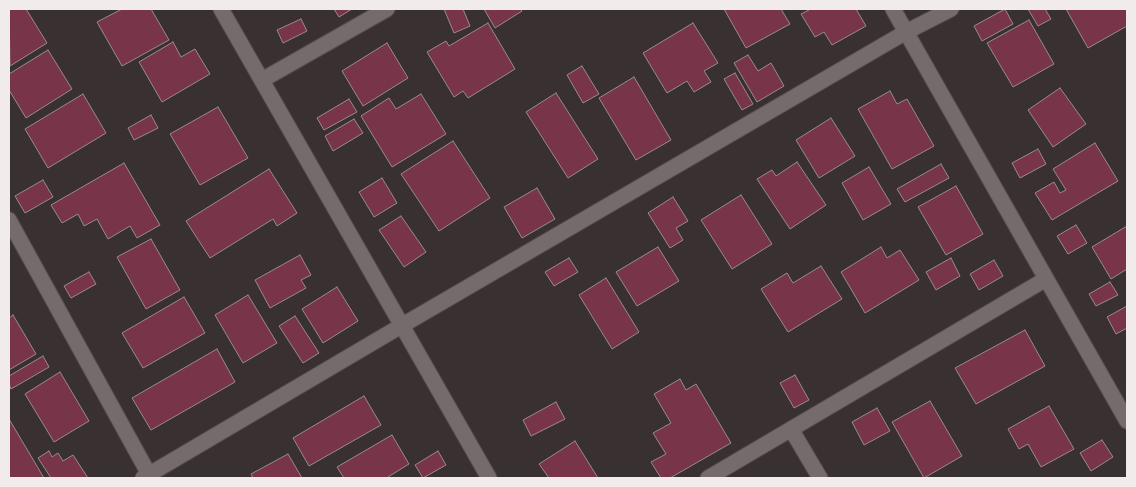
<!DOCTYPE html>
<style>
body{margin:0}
#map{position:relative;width:1136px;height:487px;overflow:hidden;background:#393032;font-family:"Archivo Narrow",sans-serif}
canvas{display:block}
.frame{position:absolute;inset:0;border:10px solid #f1ebec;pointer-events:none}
</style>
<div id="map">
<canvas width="1136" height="487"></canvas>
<div class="frame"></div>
</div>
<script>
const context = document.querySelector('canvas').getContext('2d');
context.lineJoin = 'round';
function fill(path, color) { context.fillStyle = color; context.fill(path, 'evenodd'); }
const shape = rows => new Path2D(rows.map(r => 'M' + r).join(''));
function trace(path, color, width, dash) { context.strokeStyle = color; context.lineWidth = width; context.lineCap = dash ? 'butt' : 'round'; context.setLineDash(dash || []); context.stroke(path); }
const building = shape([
 [9,9,26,9,47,43,10,66,9,9],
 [122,9,151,9,169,40,122,66,97,22,122,9],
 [334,9,352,9,339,17,334,9],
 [444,9,463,9,470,26,454,33,444,9],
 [484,9,520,9,522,11,495,28,484,9],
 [724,9,781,9,790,24,746,48,724,9],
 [808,9,856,9,866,26,832,45,824,32,815,37,801,14,809,10,808,9],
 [1005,9,1013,24,982,41,974,26,1005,9],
 [1028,9,1045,9,1051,19,1038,26,1028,9],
 [1066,9,1127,9,1127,26,1088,48,1066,9],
 [301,19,307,31,283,43,277,30,301,19],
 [1029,20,1054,64,1013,87,987,43,1029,20],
 [488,23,515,69,468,98,463,91,454,97,427,52,446,41,449,46,488,23],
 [693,23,718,63,704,71,711,82,694,92,687,81,667,93,643,53,693,23],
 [173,42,181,57,195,49,210,74,162,102,139,62,173,42],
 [387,43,408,78,363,106,342,71,387,43],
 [48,50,72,89,26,118,9,90,9,74,48,50],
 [748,55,758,71,771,63,784,86,757,102,734,63,748,55],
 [582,66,599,94,583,103,567,75,582,66],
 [735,73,753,104,742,110,724,79,735,73],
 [634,77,671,140,636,160,599,98,634,77],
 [1060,88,1086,124,1053,147,1028,110,1060,88],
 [890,91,897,104,907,99,934,146,892,169,858,109,890,91],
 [556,93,598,159,568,178,526,112,556,93],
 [83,94,106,133,48,168,25,129,83,94],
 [421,94,446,134,392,167,361,116,389,98,396,109,421,94],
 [349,99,357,112,324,130,317,118,349,99],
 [218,107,248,158,200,185,170,134,218,107],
 [151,115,158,128,134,140,128,128,151,115],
 [831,118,855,156,819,178,796,140,831,118],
 [354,119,363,133,333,151,325,136,354,119],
 [453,141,490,198,439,231,401,174,453,141],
 [1095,143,1118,181,1052,220,1035,193,1054,182,1060,193,1066,190,1053,169,1095,143],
 [1038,149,1046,164,1020,178,1012,163,1038,149],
 [797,162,826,205,790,229,757,179,772,170,776,176,797,162],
 [124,163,160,225,137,238,130,226,108,239,97,219,84,226,78,214,62,223,51,205,124,163],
 [941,164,949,178,905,202,897,189,941,164],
 [869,167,891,204,863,220,842,183,869,167],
 [269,169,297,213,277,226,273,219,210,258,186,221,269,169],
 [382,178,397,203,374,217,359,192,382,178],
 [43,180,53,197,25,213,15,196,43,180],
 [956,186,983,234,946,255,918,207,956,186],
 [537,188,555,219,522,238,504,207,537,188],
 [741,195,772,244,732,269,701,220,741,195],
 [673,197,688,221,676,228,683,240,670,248,648,213,673,197],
 [401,216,426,252,404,267,379,230,401,216],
 [1076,225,1087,243,1068,254,1057,236,1076,225],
 [1127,226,1127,269,1111,279,1092,247,1127,226],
 [151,239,180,290,146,309,117,257,151,239],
 [658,247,679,281,637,306,616,272,658,247],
 [881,247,887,258,900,250,919,280,865,313,841,272,881,247],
 [300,255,311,275,301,280,306,288,270,308,255,280,300,255],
 [569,258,578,272,554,286,545,272,569,258],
 [951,258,960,276,936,290,926,272,951,258],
 [994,260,1003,276,979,290,970,274,994,260],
 [821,266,842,299,788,332,761,289,787,273,793,283,821,266],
 [89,272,96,284,71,298,64,286,89,272],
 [606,278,639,332,612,349,579,295,606,278],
 [1110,282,1118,295,1096,306,1089,294,1110,282],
 [337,287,358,321,323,343,302,309,337,287],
 [248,295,277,343,243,363,215,315,248,295],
 [184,297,205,333,143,368,122,333,184,297],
 [1127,306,1127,328,1116,334,1107,317,1127,306],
 [13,315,36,354,9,370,9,318,13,315],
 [295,316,319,353,303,363,279,326,295,316],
 [1025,330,1045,366,976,404,955,368,1025,330],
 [217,349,235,382,151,430,132,398,217,349],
 [43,356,49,367,11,389,9,384,9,376,43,356],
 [60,372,89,421,54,442,25,394,60,372],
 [795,375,809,400,794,408,780,383,795,375],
 [680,379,686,390,696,384,731,443,670,478,661,478,651,462,666,454,653,433,671,423,654,394,680,379],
 [364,396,381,425,309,466,293,438,364,396],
 [930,401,962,456,924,478,892,422,930,401],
 [556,402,565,419,531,436,523,420,556,402],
 [1049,406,1074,449,1041,467,1028,444,1019,449,1008,429,1049,406],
 [877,408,890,431,864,445,852,422,877,408],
 [9,419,44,478,9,478,9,419],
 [392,435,409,464,388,477,389,478,344,478,337,467,392,435],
 [1102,440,1113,457,1091,471,1080,453,1102,440],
 [575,441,598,478,549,478,539,464,575,441],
 [49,451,52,457,58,453,63,461,73,455,88,478,51,478,38,458,49,451],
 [438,451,446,465,423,478,415,465,438,451],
 [288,454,302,478,253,478,251,474,288,454]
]);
fill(building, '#783448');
trace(building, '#978c8e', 1);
const minor = shape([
 [221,9,489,478],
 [893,9,1127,421],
 [262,80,387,9],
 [9,220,151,478],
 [791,429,820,478],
 [143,478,401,326,906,32,951,9],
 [708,478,1046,279]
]);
trace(minor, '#564f50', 17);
trace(minor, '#756a6c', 15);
</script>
